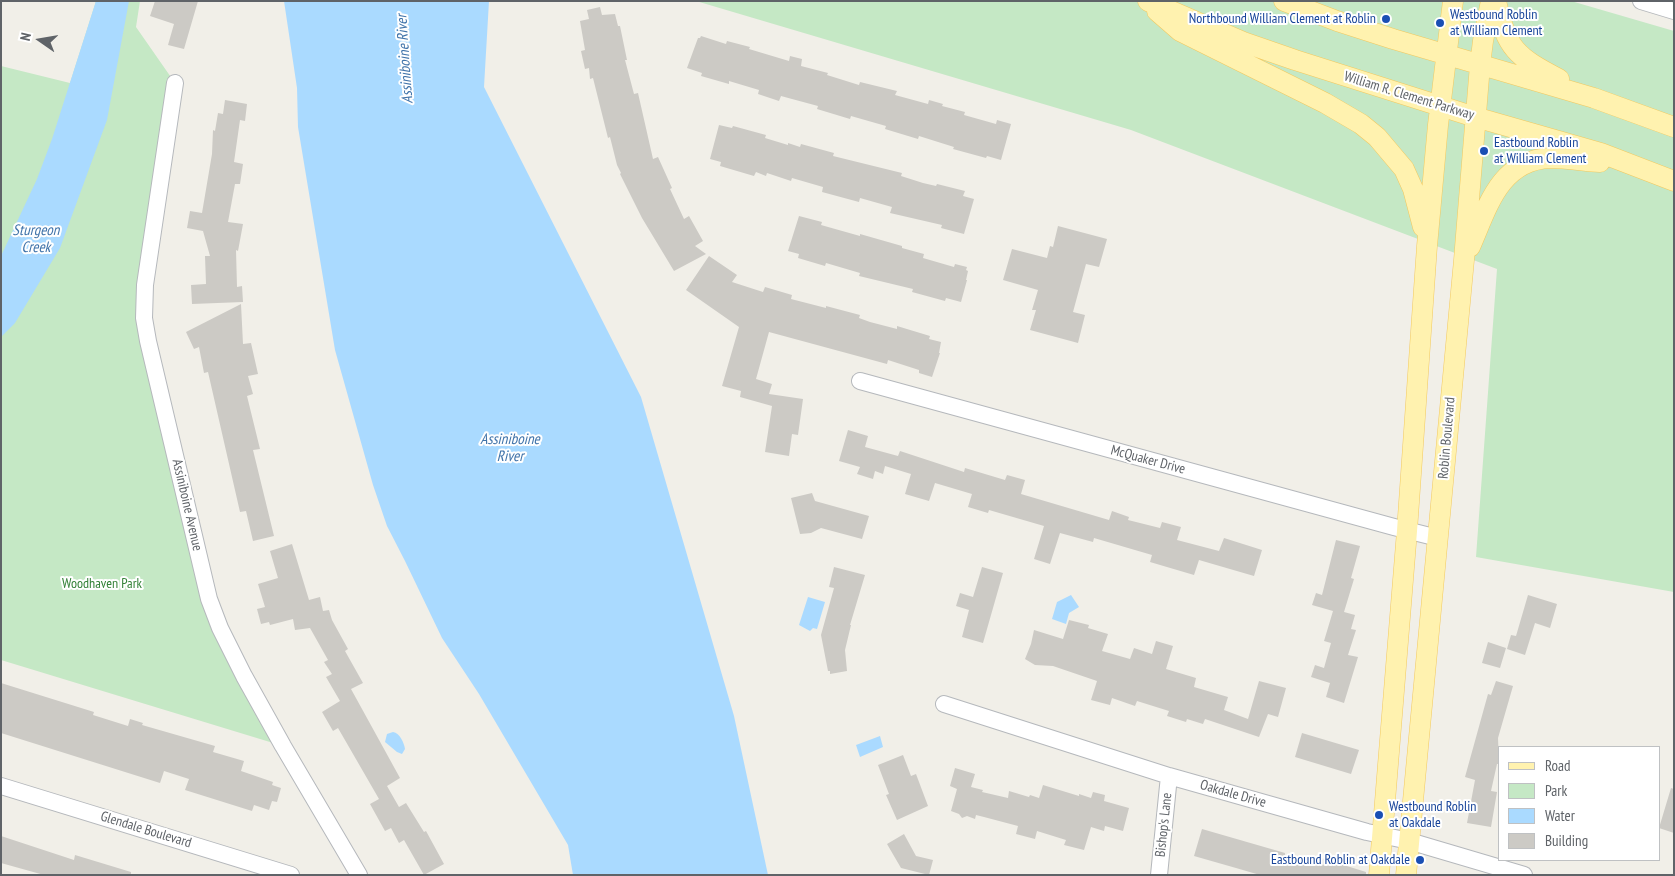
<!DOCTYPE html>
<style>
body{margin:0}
#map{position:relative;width:1675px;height:876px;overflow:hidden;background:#f1efe8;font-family:"PT Sans Narrow",sans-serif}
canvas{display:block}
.frame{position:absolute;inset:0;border:2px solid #5f6368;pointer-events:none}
.legend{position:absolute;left:1498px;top:746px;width:162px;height:115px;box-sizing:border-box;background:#fff;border:1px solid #bfc1c3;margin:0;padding:6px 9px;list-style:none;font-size:15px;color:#5f6368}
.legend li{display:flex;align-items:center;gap:10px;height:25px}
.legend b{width:25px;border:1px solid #bfc1c3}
.north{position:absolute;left:15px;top:15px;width:50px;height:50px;-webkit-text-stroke:4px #fff;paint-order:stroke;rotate:283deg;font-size:14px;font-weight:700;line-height:20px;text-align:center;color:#5f6368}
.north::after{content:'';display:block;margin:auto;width:18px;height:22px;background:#5f6368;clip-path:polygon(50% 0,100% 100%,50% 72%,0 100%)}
</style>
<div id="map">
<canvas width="1675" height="876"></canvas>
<div class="frame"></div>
<ul class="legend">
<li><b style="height:6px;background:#fff2af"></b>Road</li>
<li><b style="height:14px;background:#c5e8c5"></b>Park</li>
<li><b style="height:14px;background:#aadaff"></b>Water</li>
<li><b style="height:14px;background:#cccac5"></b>Building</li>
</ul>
<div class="north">N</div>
</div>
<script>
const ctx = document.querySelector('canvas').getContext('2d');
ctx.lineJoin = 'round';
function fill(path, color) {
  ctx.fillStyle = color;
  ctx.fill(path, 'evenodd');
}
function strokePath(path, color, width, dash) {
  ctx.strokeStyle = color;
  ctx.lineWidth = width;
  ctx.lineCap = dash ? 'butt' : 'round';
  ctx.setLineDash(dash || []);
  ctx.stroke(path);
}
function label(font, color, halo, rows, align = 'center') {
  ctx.font = font + ' "PT Sans Narrow",sans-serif';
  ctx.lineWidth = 4;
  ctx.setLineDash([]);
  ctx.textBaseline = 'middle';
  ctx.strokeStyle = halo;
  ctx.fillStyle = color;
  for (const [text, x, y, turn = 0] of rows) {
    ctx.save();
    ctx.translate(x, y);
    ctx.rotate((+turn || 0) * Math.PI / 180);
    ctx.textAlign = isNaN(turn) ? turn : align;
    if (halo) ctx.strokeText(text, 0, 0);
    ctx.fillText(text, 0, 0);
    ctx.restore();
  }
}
const green = new Path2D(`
 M 96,1 L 140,1 L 136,27 L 175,83 L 144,298 L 209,599 L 283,746 L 1,660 L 1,66 L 70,83 Z
 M 696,1 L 1571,1 L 1674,31 L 1674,592 L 1476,557 L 1497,269 L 1131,130 Z`);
const water = new Path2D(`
 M 96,1 L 129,1 L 107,120 L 60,248 L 15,323 L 1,337 L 1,256 L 37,179 L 52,139 Z
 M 284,1 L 489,1 L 484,87 L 641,397 L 734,716 L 768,875 L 573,875 L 568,845 L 479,694 L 442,638 L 405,561 L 387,526 L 373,485 L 335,350 L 298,127 L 297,88 Z
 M 1071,595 L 1079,607 L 1069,613 L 1066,624 L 1052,619 L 1057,602 Z
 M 808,597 L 825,602 L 817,629 L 813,628 L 810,631 L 799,625 Z
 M 393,732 C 400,733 404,743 405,749 L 402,754 L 397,752 L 385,742 L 387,734 Z
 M 880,736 L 883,747 L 860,757 L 856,745 Z`);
const building = new Path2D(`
 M 155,1 L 198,1 L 184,49 L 168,45 L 174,24 L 150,16 Z
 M 600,7 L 602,15 L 615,14 L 618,26 L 620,26 L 627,60 L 625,60 L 634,94 L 638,93 L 653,159 L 658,157 L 672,188 L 670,189 L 684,219 L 689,216 L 703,241 L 695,246 L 706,254 L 674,271 L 642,218 L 620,174 L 621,173 L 617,165 L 610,137 L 608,138 L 593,78 L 590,79 L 589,68 L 585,69 L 581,51 L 585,50 L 580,21 L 589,19 L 587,10 Z
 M 701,36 L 726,44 L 727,41 L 750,47 L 749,49 L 789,61 L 790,56 L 802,59 L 801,66 L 828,73 L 827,75 L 859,85 L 860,82 L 897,91 L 895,95 L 928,104 L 929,100 L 943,104 L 942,106 L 965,112 L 964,115 L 996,124 L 997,120 L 1011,124 L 1001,160 L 987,156 L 986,158 L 953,149 L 954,147 L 919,136 L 918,139 L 885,129 L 886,126 L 851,116 L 850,119 L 817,109 L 818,106 L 792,99 L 781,96 L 779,101 L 758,94 L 759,90 L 729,81 L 729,84 L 701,76 L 702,73 L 687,68 L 698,38 L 700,38 Z
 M 225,100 L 247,104 L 245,121 L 240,120 L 234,162 L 243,164 L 240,184 L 235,184 L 228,222 L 243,224 L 238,251 L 236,250 L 237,287 L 242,286 L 243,302 L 192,304 L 191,285 L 206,284 L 205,256 L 210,256 L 203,231 L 187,228 L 190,211 L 202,213 L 212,154 L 213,130 L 215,131 L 218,113 L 223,114 Z
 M 719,125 L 732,128 L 733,126 L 766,135 L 765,138 L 788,145 L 788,143 L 800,147 L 801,144 L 834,153 L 833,156 L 902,173 L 901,176 L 923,183 L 936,186 L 937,184 L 965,191 L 963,196 L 974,199 L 964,234 L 941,228 L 942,225 L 890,213 L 892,207 L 860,198 L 859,202 L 822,192 L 823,187 L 792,178 L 791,181 L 767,173 L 766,176 L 756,172 L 754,176 L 720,166 L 721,162 L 710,159 Z
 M 799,216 L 822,222 L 821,225 L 860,236 L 860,234 L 902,246 L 902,248 L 924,254 L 923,258 L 954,267 L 955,264 L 967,267 L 966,270 L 968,271 L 966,280 L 967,280 L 961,302 L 946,298 L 945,301 L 912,292 L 913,289 L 859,276 L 860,273 L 826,263 L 825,266 L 798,258 L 799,254 L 788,251 Z
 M 1058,226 L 1107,239 L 1099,267 L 1086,264 L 1073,312 L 1085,315 L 1078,343 L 1030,330 L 1036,310 L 1032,310 L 1038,290 L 1003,280 L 1012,249 L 1047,258 L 1050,246 L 1053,247 Z
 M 709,256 L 737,275 L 732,282 L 763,292 L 765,287 L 792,295 L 791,299 L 826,308 L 826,306 L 860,315 L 859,318 L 870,322 L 897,329 L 897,326 L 930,336 L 929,339 L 941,342 L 939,353 L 940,353 L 932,377 L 919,373 L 919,370 L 888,360 L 887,364 L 769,332 L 756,379 L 772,384 L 769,394 L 803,399 L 798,435 L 792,434 L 789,456 L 765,452 L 772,406 L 740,397 L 741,391 L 722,386 L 739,327 L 686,290 Z
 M 241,304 L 243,344 L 251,343 L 258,374 L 248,376 L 253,394 L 247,396 L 260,449 L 253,450 L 274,536 L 253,541 L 246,511 L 240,512 L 208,372 L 204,373 L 199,347 L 194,349 L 186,332 Z
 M 848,430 L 868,436 L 865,447 L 898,456 L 900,451 L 964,472 L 965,468 L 1005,480 L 1007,475 L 1025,480 L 1021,494 L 1109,520 L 1112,511 L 1129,517 L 1128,520 L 1160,528 L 1162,522 L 1181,527 L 1177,540 L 1219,551 L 1224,538 L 1262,550 L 1254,576 L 1199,560 L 1194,575 L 1150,562 L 1152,555 L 1094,538 L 1093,542 L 1060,533 L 1050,564 L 1034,559 L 1044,526 L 989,510 L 988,513 L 968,507 L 972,494 L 935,483 L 929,501 L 905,494 L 911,474 L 885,466 L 883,474 L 875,471 L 873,479 L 857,474 L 860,467 L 839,461 Z
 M 812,493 L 815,501 L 869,516 L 862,539 L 821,528 L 811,533 L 800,534 L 791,498 Z
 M 1336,540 L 1360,546 L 1351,578 L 1354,579 L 1344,612 L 1355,615 L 1351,629 L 1356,630 L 1348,655 L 1358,657 L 1344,703 L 1326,697 L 1330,683 L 1311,677 L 1315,665 L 1324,668 L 1331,643 L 1324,641 L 1333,611 L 1312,605 L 1316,593 L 1322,595 Z
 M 292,544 L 309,600 L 320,597 L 323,611 L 329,610 L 332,620 L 348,649 L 345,651 L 363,683 L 351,689 L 400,778 L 387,786 L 399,807 L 406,803 L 424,832 L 426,831 L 444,864 L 424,875 L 404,840 L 399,843 L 391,828 L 385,831 L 370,804 L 379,799 L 338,728 L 333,731 L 322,712 L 340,701 L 326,677 L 332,674 L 324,662 L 328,660 L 310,628 L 295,630 L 293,619 L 270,625 L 269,622 L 261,624 L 257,609 L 265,607 L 258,584 L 278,578 L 270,551 Z
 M 834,567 L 865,575 L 850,625 L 851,625 L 845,650 L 847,671 L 830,674 L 830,671 L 828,671 L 821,635 L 834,588 L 829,587 Z
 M 982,567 L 1003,573 L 983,643 L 962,637 L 969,610 L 956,606 L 960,593 L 973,597 Z
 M 1528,595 L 1557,604 L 1550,628 L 1535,623 L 1525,655 L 1507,649 L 1511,635 L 1516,636 Z
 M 1069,620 L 1089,625 L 1088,628 L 1108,634 L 1102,651 L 1130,659 L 1134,648 L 1152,654 L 1156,641 L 1173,646 L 1166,669 L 1196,678 L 1194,687 L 1228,697 L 1224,710 L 1248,719 L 1259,681 L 1286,688 L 1278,717 L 1268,714 L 1259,737 L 1205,719 L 1203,724 L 1187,719 L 1186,722 L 1167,716 L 1169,711 L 1137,701 L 1135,706 L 1112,698 L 1110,705 L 1091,700 L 1097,681 L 1053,666 L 1035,665 L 1025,659 L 1031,644 L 1034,630 L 1063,639 Z
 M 1488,642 L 1506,648 L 1500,668 L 1482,663 Z
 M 1496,681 L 1513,686 L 1498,738 L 1499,764 L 1497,764 L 1491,791 L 1497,792 L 1491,827 L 1467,823 L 1475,780 L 1465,777 L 1488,694 L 1491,695 Z
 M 1,683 L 94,712 L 93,715 L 128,726 L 130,719 L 143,723 L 142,725 L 215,746 L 213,752 L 244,761 L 241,771 L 273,782 L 272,785 L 281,788 L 277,802 L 272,801 L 269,810 L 254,805 L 252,811 L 185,790 L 189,779 L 164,771 L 160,783 L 1,733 Z
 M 1302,733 L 1359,750 L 1351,774 L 1295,757 Z
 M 903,755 L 911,776 L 916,774 L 928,806 L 897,820 L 886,795 L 889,794 L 878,765 Z
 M 955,768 L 975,774 L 971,787 L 983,790 L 982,792 L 1008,798 L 1009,791 L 1029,797 L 1030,795 L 1039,798 L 1043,785 L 1079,796 L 1079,794 L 1091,798 L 1093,792 L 1105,795 L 1104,801 L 1129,808 L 1123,831 L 1105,826 L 1104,831 L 1091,827 L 1084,850 L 1064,845 L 1066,840 L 1037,831 L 1035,839 L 1016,834 L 1018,826 L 984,817 L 976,815 L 975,819 L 967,816 L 962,818 L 959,814 L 951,811 L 957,789 L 950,786 Z
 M 1671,788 L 1674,789 L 1674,833 L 1659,828 Z
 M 1202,829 L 1285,853 L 1285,855 L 1308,862 L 1308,860 L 1319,863 L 1321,858 L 1366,872 L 1366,875 L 1260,875 L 1236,868 L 1194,856 Z
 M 904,834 L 916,856 L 933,860 L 929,875 L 901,868 L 887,844 Z
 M 1,836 L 74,860 L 75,855 L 131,872 L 131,875 L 44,875 L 1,863 Z`);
const minor = new Path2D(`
 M 1641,1 L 1674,11
 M 175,83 L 145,285 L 144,318 L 148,341 L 209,599 L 220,628 L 244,676 L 283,746 L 359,875
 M 860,381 L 1394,527 L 1438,538
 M 944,704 L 1169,776 L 1367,832 L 1409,841 L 1524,875
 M 1,786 L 291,875
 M 1159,875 L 1169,776`);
const major = new Path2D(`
 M 1148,1 L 1243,42 L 1295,60 L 1475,117 L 1601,153 L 1674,181
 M 1284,1 L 1337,21 L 1393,39 L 1594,98 L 1674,127
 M 1496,1 C 1506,49 1517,57 1559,79
 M 1157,11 L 1180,31 L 1325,103 L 1361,124 L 1377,137 L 1404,169 L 1413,189 L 1423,227
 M 1470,247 C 1487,209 1499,160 1550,158 C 1566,158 1584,161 1600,162
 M 1379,875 L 1407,531 L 1427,246 L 1438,125 L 1453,1
 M 1406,875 L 1464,260 L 1480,65 L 1483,41 L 1491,1`);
const markers = [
 [1386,19,5,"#1a4fb4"],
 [1440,23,5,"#1a4fb4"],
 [1484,151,5,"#1a4fb4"],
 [1379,815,5,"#1a4fb4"],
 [1420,860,5,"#1a4fb4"]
];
const transitNames = [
 ["Westbound Roblin",1450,15],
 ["at William Clement",1450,31],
 ["Northbound William Clement at Roblin",1376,19,"right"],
 ["Eastbound Roblin",1494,143],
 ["at William Clement",1494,159],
 ["Westbound Roblin",1389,807],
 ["at Oakdale",1389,823],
 ["Eastbound Roblin at Oakdale",1410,860,"right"]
];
const streetNames = [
 ["William R. Clement Parkway",1409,96,17],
 ["Roblin Boulevard",1447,438,-85],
 ["McQuaker Drive",1148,460,15],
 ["Assiniboine Avenue",187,505,77],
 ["Oakdale Drive",1233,794,16],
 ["Bishop's Lane",1164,825,-84],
 ["Glendale Boulevard",146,830,17]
];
const parkNames = [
 ["Woodhaven Park",102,584]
];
const waterNames = [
 ["Assiniboine River",405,59,-94],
 ["Sturgeon",36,231],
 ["Creek",36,248],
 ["Assiniboine",510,440],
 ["River",510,457]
];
fill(green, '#c5e8c5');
fill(water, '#aadaff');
fill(building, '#cccac5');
strokePath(minor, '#b5b8bc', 18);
strokePath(major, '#f2c960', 21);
strokePath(minor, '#fff', 16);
strokePath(major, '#fff2af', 20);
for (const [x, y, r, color] of markers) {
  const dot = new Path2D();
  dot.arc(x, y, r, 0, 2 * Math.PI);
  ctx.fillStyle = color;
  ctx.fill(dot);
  strokePath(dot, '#fff', 2);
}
label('14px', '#164399', '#fff', transitNames, 'left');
label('14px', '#5f6368', '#fff', streetNames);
label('14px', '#348238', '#fff', parkNames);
label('italic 15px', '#4174aa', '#fff', waterNames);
</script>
